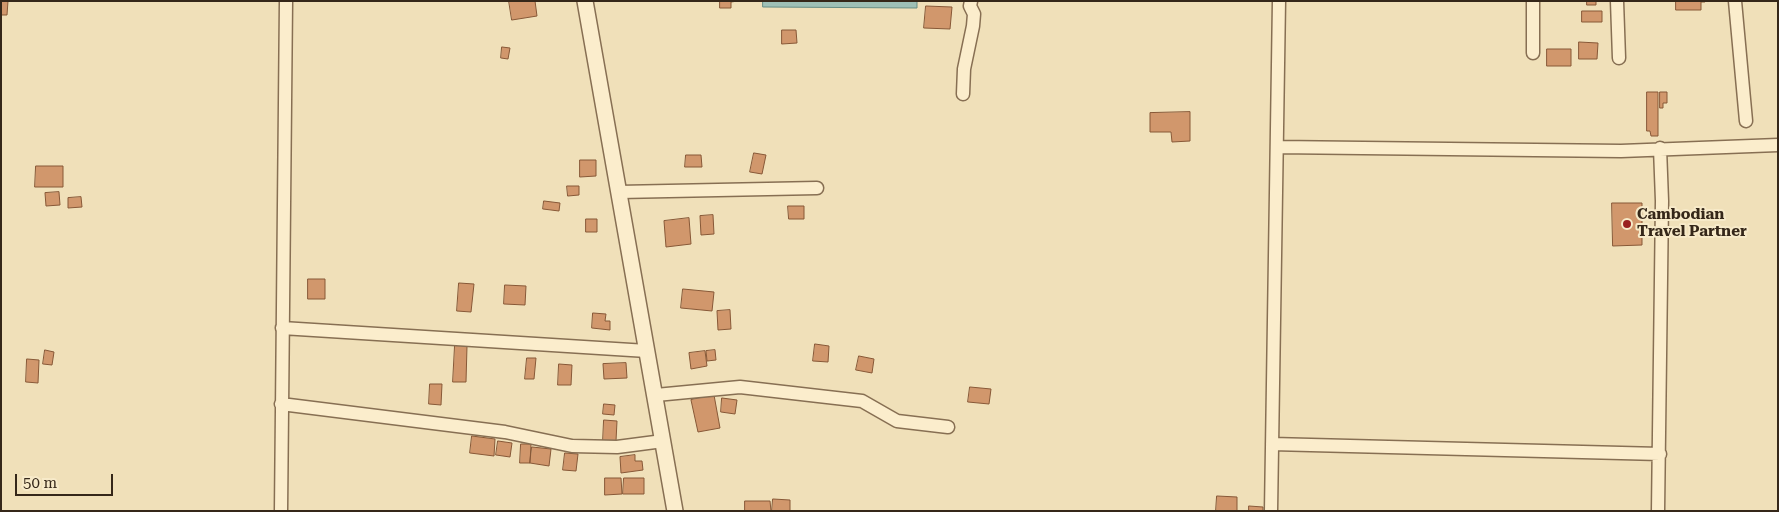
<!DOCTYPE html>
<style>
body{margin:0}
#map{position:relative;width:1779px;height:512px;overflow:hidden;background:#f0e0b9;font-family:"Roboto Serif",serif}
canvas{display:block}
.frame{position:absolute;inset:0;border:2px solid #352719;pointer-events:none}
.scale{position:absolute;left:15px;top:474px;width:98px;height:22px;box-sizing:border-box;border:2px solid #352719;border-top:0;padding-left:6px;font-size:15px;line-height:18px;white-space:nowrap;color:#352719;-webkit-text-stroke:4px #f7eac9;paint-order:stroke}
</style>
<div id="map">
<canvas width="1779" height="512"></canvas>
<div class="frame"></div>
<div class="scale">50 m</div>
</div>
<script>
const ctx = document.querySelector('canvas').getContext('2d');
ctx.lineJoin = 'round';
function fill(path, color) {
  ctx.fillStyle = color;
  ctx.fill(path, 'evenodd');
}
function strokePath(path, color, width, dash) {
  ctx.strokeStyle = color;
  ctx.lineWidth = width;
  ctx.lineCap = dash ? 'butt' : 'round';
  ctx.setLineDash(dash || []);
  ctx.stroke(path);
}
function label(font, color, halo, rows, align = 'center') {
  ctx.font = font + ' "Roboto Serif",serif';
  ctx.lineWidth = 4;
  ctx.setLineDash([]);
  ctx.textBaseline = 'middle';
  ctx.strokeStyle = halo;
  ctx.fillStyle = color;
  for (const [text, x, y, turn = 0] of rows) {
    ctx.save();
    ctx.translate(x, y);
    ctx.rotate((+turn || 0) * Math.PI / 180);
    ctx.textAlign = isNaN(turn) ? turn : align;
    if (halo) ctx.strokeText(text, 0, 0);
    ctx.fillText(text, 0, 0);
    ctx.restore();
  }
}
const water = new Path2D(`
 M 763,1 L 917,1 L 917,8 L 763,7 Z`);
const building = new Path2D(`
 M 1,1 L 8,1 L 7,15 L 1,15 Z
 M 509,1 L 535,1 L 537,16 L 512,20 Z
 M 720,1 L 738,1 L 731,2 L 731,8 L 720,8 Z
 M 1587,1 L 1596,1 L 1596,5 L 1587,5 Z
 M 1676,1 L 1705,1 L 1705,2 L 1701,2 L 1701,10 L 1676,10 Z
 M 926,6 L 952,7 L 950,29 L 924,28 Z
 M 1582,11 L 1602,11 L 1602,22 L 1582,22 Z
 M 782,30 L 796,30 L 797,43 L 782,44 Z
 M 1579,42 L 1598,43 L 1597,59 L 1579,59 Z
 M 502,47 L 510,48 L 508,59 L 501,58 Z
 M 1547,49 L 1571,49 L 1571,66 L 1547,66 Z
 M 1647,92 L 1658,92 L 1658,136 L 1651,136 L 1650,131 L 1647,131 Z
 M 1660,92 L 1667,92 L 1667,103 L 1663,103 L 1663,108 L 1660,108 Z
 M 1190,112 L 1190,141 L 1172,142 L 1171,132 L 1150,132 L 1150,113 Z
 M 754,153 L 766,155 L 762,174 L 750,172 Z
 M 686,155 L 701,155 L 702,167 L 685,167 Z
 M 580,160 L 596,160 L 596,176 L 580,177 Z
 M 36,166 L 63,166 L 63,187 L 35,187 Z
 M 567,186 L 579,186 L 579,195 L 568,196 Z
 M 59,192 L 60,205 L 46,206 L 45,193 Z
 M 81,197 L 82,207 L 68,208 L 68,198 Z
 M 544,201 L 560,203 L 559,211 L 543,209 Z
 M 1612,203 L 1642,203 L 1642,245 L 1613,246 Z
 M 788,206 L 804,206 L 804,219 L 789,219 Z
 M 713,215 L 714,234 L 701,235 L 700,216 Z
 M 689,218 L 691,244 L 666,247 L 664,221 Z
 M 586,219 L 597,219 L 597,232 L 586,232 Z
 M 308,279 L 325,279 L 325,299 L 308,299 Z
 M 459,283 L 474,284 L 471,312 L 457,311 Z
 M 505,285 L 526,286 L 525,305 L 504,304 Z
 M 683,289 L 714,292 L 712,311 L 681,308 Z
 M 730,310 L 731,329 L 718,330 L 717,311 Z
 M 593,313 L 606,314 L 605,321 L 610,321 L 610,330 L 592,328 Z
 M 815,344 L 829,346 L 828,362 L 813,361 Z
 M 455,345 L 467,346 L 466,382 L 453,382 Z
 M 45,350 L 54,352 L 52,365 L 43,364 Z
 M 715,350 L 716,360 L 707,361 L 706,351 Z
 M 705,351 L 707,366 L 691,369 L 689,353 Z
 M 859,356 L 874,359 L 872,373 L 856,370 Z
 M 527,358 L 536,358 L 534,379 L 525,379 Z
 M 27,359 L 39,360 L 38,383 L 26,382 Z
 M 626,363 L 627,378 L 604,379 L 603,364 Z
 M 559,364 L 572,365 L 571,385 L 558,385 Z
 M 430,384 L 442,384 L 441,405 L 429,404 Z
 M 970,387 L 991,389 L 989,404 L 968,402 Z
 M 714,395 L 720,428 L 698,432 L 691,400 Z
 M 722,398 L 737,400 L 735,414 L 721,412 Z
 M 604,404 L 615,405 L 614,415 L 603,414 Z
 M 604,420 L 617,421 L 616,441 L 603,441 Z
 M 472,436 L 495,439 L 494,456 L 470,453 Z
 M 498,441 L 512,443 L 510,457 L 496,455 Z
 M 521,444 L 531,444 L 530,463 L 520,463 Z
 M 532,447 L 551,449 L 549,466 L 530,463 Z
 M 565,453 L 578,454 L 576,471 L 563,470 Z
 M 635,455 L 635,461 L 642,461 L 643,470 L 621,473 L 620,457 Z
 M 605,478 L 621,478 L 622,494 L 605,495 Z
 M 624,478 L 644,478 L 644,494 L 623,494 Z
 M 1217,496 L 1237,497 L 1237,511 L 1216,511 Z
 M 773,499 L 790,500 L 790,511 L 772,511 Z
 M 745,501 L 770,501 L 771,511 L 745,511 Z
 M 1249,506 L 1263,507 L 1263,511 L 1249,511 Z`);
const minor = new Path2D(`
 M 1533,1 L 1533,53
 M 1617,1 L 1619,58
 M 1735,1 L 1746,121
 M 963,94 L 964,69 L 973,26 L 974,14 L 970,6 L 971,1
 M 1277,147 L 1621,151 L 1778,145
 M 619,192 L 817,188
 M 282,328 L 647,351
 M 656,395 L 740,387 L 862,401 L 897,421 L 948,427
 M 281,404 L 505,432 L 572,446 L 617,447 L 663,441
 M 1272,444 L 1660,454
 M 281,511 L 286,1
 M 1271,511 L 1279,1
 M 1658,511 L 1662,201 L 1660,148`);
const tertiary = new Path2D(`
 M 585,1 L 675,511`);
const markers = [
 [1627,224,5,"#99201f"]
];
const poiNames = [
 ["Cambodian",1637,215],
 ["Travel Partner",1637,232]
];
fill(water, '#9ec0b6');
strokePath(water, '#668d84', 1);
fill(building, '#d1976c');
strokePath(building, '#875837', 1);
strokePath(minor, '#876f53', 15);
strokePath(tertiary, '#876f53', 18);
strokePath(minor, '#fbedcc', 12);
strokePath(tertiary, '#fbedcc', 15);
for (const [x, y, r, color] of markers) {
  const dot = new Path2D();
  dot.arc(x, y, r, 0, 2 * Math.PI);
  ctx.fillStyle = color;
  ctx.fill(dot);
  strokePath(dot, '#f7eac9', 2);
}
label('bold 15px', '#352719', '#f7eac9', poiNames, 'left');
</script>
